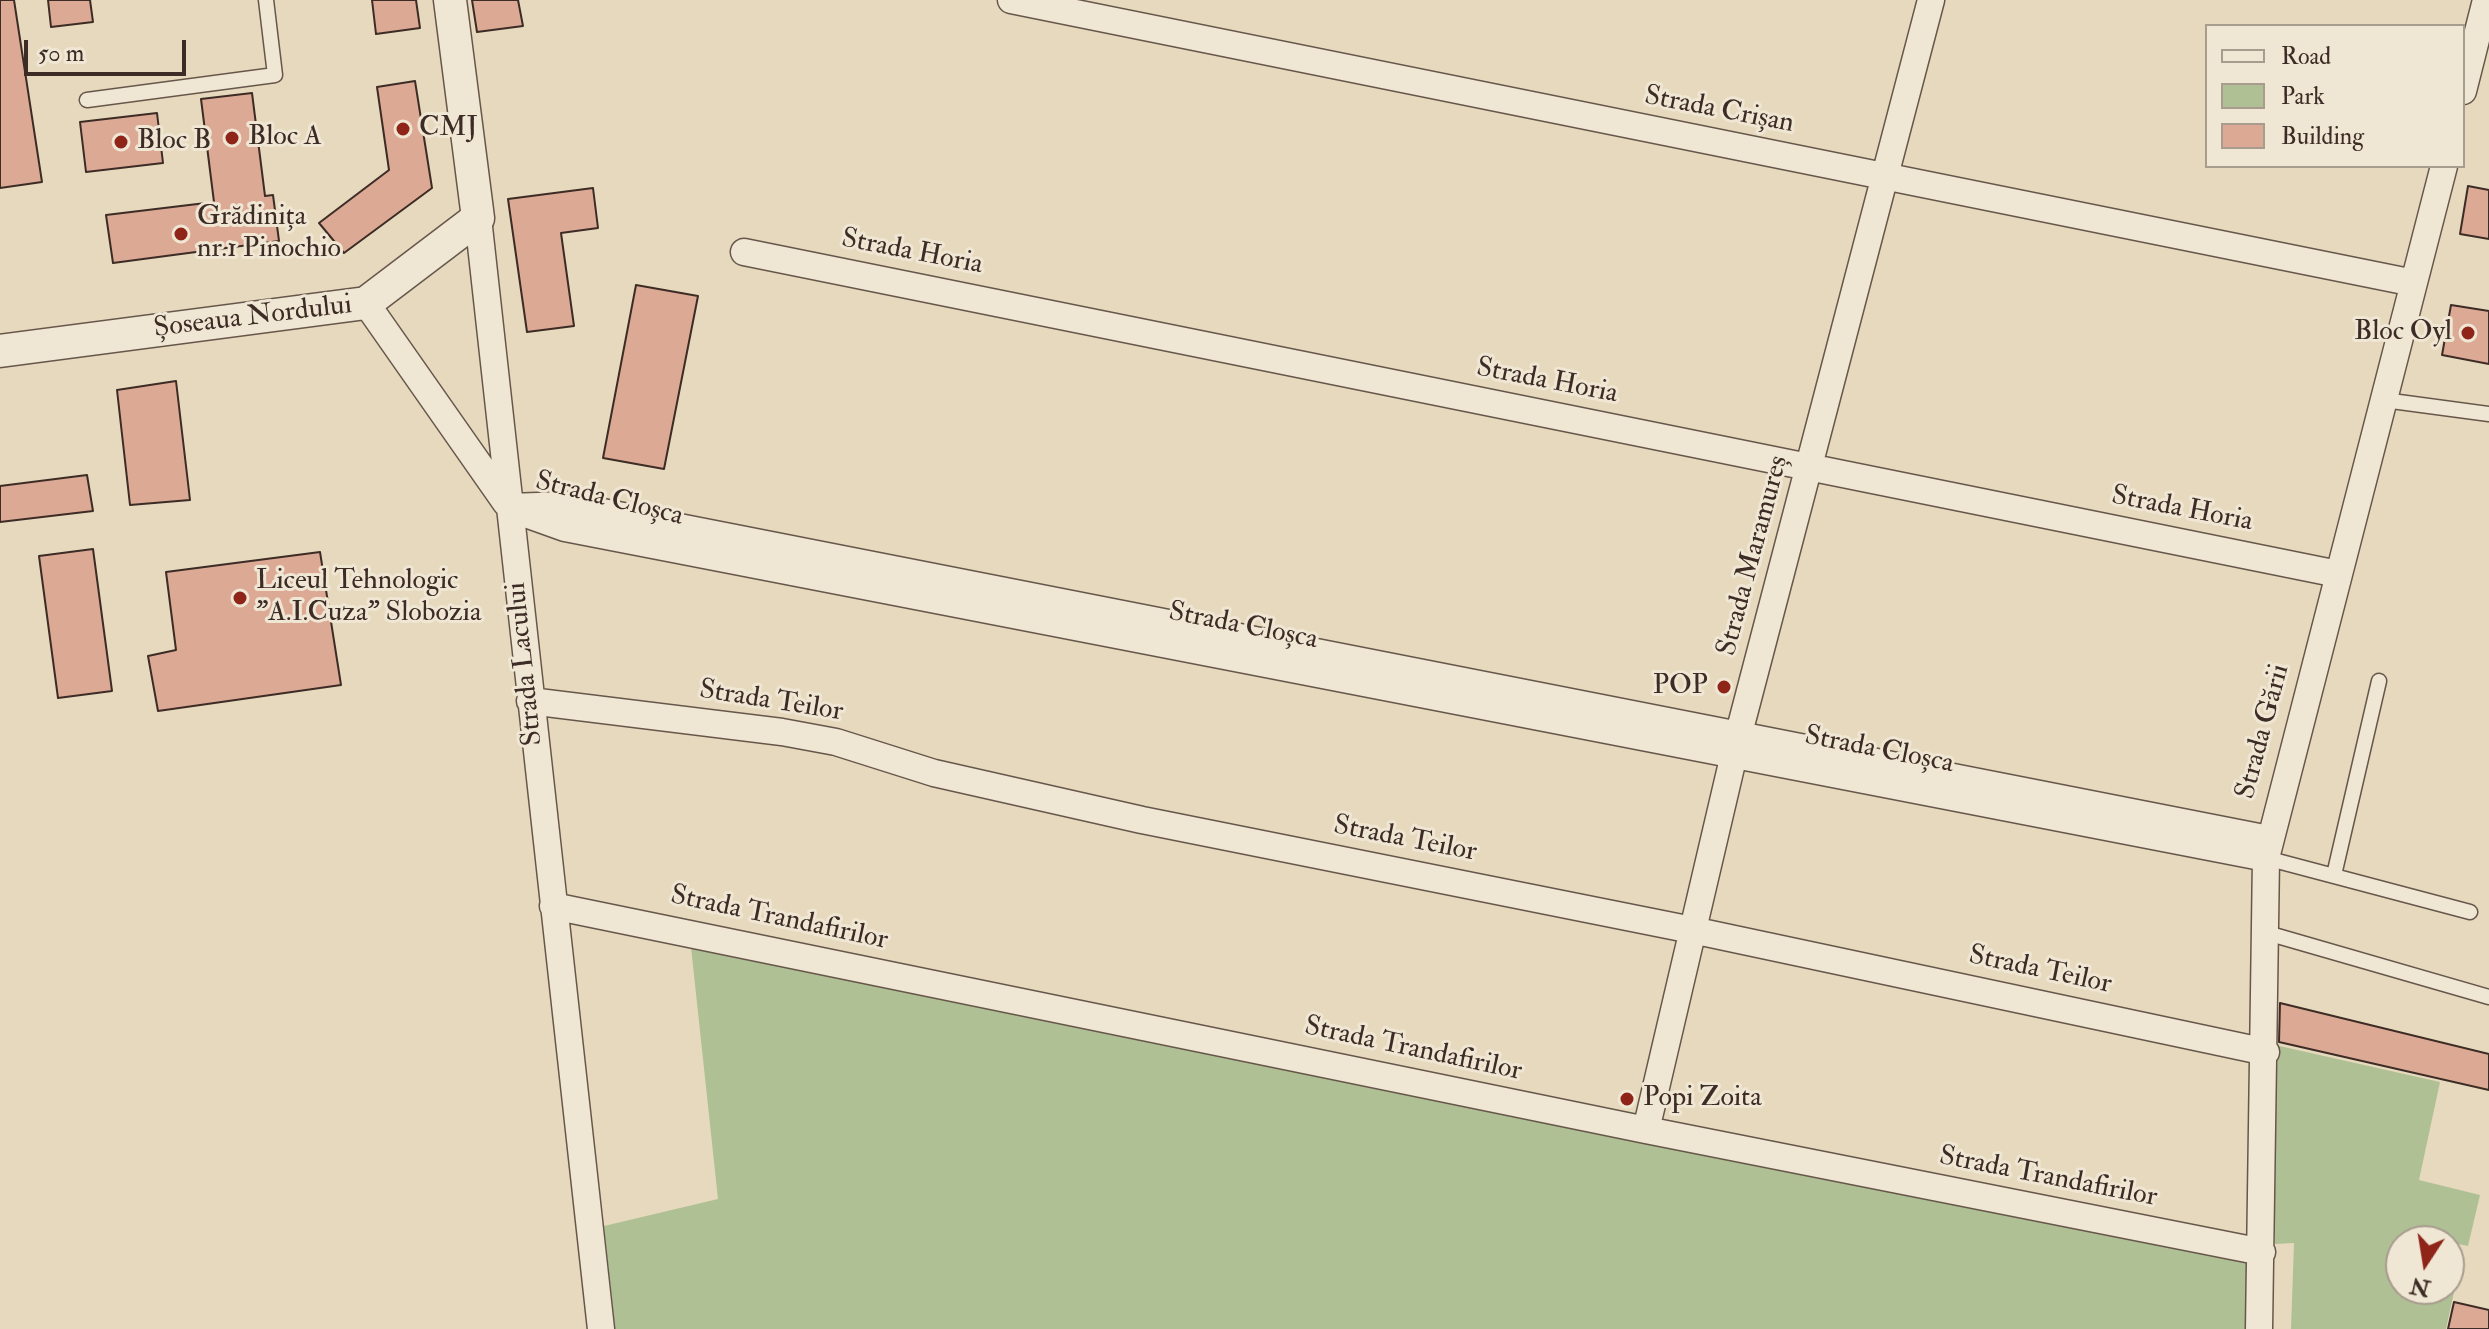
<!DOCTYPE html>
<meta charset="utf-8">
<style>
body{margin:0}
#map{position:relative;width:2489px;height:1329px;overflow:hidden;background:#e6d9bd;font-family:"IM FELL Double Pica",serif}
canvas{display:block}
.legend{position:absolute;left:2205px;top:24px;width:260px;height:144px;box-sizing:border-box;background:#efe6d4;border:2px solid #a89c8e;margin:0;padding:10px 14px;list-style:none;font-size:24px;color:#3d2c25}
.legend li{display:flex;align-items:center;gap:16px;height:40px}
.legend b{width:40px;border:2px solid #a89c8e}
.north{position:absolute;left:2385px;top:1225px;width:80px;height:80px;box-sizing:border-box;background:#efe6d4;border:2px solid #a89c8e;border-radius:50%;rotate:192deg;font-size:22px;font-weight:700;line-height:32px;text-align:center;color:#3d2c25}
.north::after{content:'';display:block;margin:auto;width:28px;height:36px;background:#8f2418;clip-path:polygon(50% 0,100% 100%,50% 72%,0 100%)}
.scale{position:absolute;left:24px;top:40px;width:162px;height:36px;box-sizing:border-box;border:4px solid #3d2c25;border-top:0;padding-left:10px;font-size:24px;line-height:28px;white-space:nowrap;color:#3d2c25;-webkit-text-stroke:6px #efe6d4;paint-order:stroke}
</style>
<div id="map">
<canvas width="2489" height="1329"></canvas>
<ul class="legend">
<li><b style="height:10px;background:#efe6d4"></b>Road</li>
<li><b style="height:22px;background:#b0c095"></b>Park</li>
<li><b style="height:22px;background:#dca995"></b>Building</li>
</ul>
<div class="north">N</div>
<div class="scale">50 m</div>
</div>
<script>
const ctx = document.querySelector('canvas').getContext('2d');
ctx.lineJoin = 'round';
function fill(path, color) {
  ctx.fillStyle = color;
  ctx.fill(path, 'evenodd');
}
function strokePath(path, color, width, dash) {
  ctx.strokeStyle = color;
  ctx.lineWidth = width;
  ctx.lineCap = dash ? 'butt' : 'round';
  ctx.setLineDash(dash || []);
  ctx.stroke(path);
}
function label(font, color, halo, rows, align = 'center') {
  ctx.font = font + ' "IM FELL Double Pica",serif';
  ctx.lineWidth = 6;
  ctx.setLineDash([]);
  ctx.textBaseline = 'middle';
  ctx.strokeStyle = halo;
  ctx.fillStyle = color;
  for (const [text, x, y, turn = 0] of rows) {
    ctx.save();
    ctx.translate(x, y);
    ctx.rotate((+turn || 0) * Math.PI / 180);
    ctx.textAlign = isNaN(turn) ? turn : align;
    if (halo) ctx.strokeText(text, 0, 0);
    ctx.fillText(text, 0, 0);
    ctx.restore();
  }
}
const green = new Path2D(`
 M 691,947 L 1628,1135 L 2253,1251 L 2251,1329 L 615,1329 L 604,1226 L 718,1199 Z
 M 2275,1045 L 2440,1082 L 2419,1180 L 2480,1195 L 2468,1246 L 2423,1237 L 2422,1241 L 2401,1241 L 2401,1289 L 2455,1287 L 2446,1329 L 2291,1329 L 2294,1243 L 2275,1244 Z`);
const building = new Path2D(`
 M 0,0 L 14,0 L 42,182 L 0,188 Z
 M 48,0 L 90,0 L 93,22 L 51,27 Z
 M 372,0 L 416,0 L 420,28 L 376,34 Z
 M 472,0 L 518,0 L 523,26 L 477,32 Z
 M 415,81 L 432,188 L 344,253 L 319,223 L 389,170 L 377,87 Z
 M 252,93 L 265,196 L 273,195 L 279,241 L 113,263 L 106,215 L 214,202 L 201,99 Z
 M 157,113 L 163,163 L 86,172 L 80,122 Z
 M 2468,186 L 2489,190 L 2489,239 L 2460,234 Z
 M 593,188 L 598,228 L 561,233 L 574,326 L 527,332 L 508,199 Z
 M 636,285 L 698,296 L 664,469 L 603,458 Z
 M 2451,305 L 2489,311 L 2489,364 L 2442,355 Z
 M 176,381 L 190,500 L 130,505 L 117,390 Z
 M 87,475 L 93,511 L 0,522 L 0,486 Z
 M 93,549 L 112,691 L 58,698 L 39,556 Z
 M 320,552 L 341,685 L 158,711 L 148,656 L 176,650 L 166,572 Z
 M 2280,1003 L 2489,1054 L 2489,1090 L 2279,1042 Z
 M 2454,1302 L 2489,1310 L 2489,1329 L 2448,1329 Z`);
const service = new Path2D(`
 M 87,100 L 275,75 L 266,0
 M 2384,400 L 2489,414
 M 2266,858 L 2470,912
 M 2334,875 L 2379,681
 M 2267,933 L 2489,997`);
const minor = new Path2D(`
 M 1011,0 L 2414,283
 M 2463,91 L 2486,0
 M 478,218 L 601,1329
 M 744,252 L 2338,574
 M 366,303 L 506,503
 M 509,507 L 567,505 L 2269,839
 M 523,513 L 565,528 L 2266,858
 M 530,701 L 782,732 L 836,742 L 934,773 L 1142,820 L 1692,930 L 2266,1052
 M 553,906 L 1646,1130 L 2262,1252
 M 1646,1130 L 1739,733 L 1931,0
 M 2259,1329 L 2266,858 L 2444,166`);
const tertiary = new Path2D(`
 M 0,351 L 366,303 L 478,218 L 450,0`);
const markers = [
 [403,129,8,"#8f2418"],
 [232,138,8,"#8f2418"],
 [121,142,8,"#8f2418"],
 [181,234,8,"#8f2418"],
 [2468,333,8,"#8f2418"],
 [240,598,8,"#8f2418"],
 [1724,687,8,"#8f2418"],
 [1627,1099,8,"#8f2418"]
];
const streetNames = [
 ["Strada Crișan",1719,111,11],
 ["Strada Horia",912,253,11],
 ["Șoseaua Nordului",253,318,-7],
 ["Strada Horia",1547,382,11],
 ["Strada Cloșca",609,500,14],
 ["Strada Horia",2182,510,11],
 ["Strada Maramureș",1754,556,-75],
 ["Strada Cloșca",1243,627,11],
 ["Strada Lacului",526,664,-96],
 ["Strada Teilor",771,702,9],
 ["Strada Gării",2264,732,-75],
 ["Strada Cloșca",1879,751,11],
 ["Strada Teilor",1405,840,11],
 ["Strada Trandafirilor",779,919,12],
 ["Strada Teilor",2040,971,12],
 ["Strada Trandafirilor",1413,1050,12],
 ["Strada Trandafirilor",2048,1178,11]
];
const poiNames = [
 ["CMJ",419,129],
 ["Bloc A",248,138],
 ["Bloc B",137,142],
 ["Grădinița",197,218],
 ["nr.1 Pinochio",197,250],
 ["Bloc Oyl",2452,333,"right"],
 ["Liceul Tehnologic",256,582],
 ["\"A.I.Cuza\" Slobozia",256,614],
 ["POP",1708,687,"right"],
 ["Popi Zoita",1643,1099]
];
fill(green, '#b0c095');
fill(building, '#dca995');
strokePath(building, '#3d2c25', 2);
strokePath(service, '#67574b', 17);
strokePath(minor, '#67574b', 29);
strokePath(tertiary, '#67574b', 35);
strokePath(service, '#efe6d4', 14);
strokePath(minor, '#efe6d4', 26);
strokePath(tertiary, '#efe6d4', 32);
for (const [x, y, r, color] of markers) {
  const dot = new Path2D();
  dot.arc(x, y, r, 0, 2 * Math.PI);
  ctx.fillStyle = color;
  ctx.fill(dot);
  strokePath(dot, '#efe6d4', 3);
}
label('28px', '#3d2c25', '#efe6d4', streetNames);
label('28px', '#3d2c25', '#efe6d4', poiNames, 'left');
</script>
